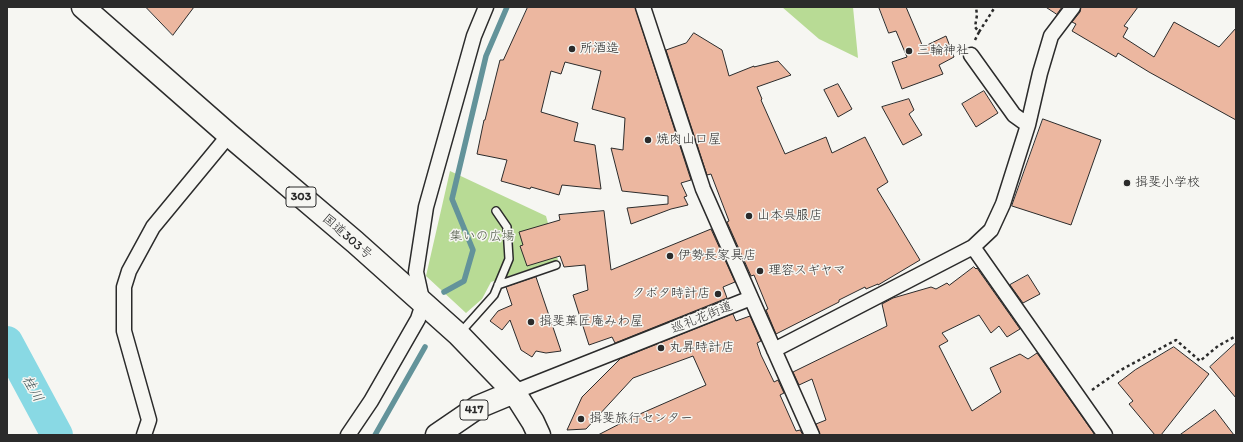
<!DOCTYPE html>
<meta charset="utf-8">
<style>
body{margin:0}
#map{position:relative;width:1243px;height:442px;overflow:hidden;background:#f6f6f2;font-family:Itim,sans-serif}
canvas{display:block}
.frame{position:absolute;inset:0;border:8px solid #2b2b2b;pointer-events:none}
</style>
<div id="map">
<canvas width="1243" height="442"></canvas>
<div class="frame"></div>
</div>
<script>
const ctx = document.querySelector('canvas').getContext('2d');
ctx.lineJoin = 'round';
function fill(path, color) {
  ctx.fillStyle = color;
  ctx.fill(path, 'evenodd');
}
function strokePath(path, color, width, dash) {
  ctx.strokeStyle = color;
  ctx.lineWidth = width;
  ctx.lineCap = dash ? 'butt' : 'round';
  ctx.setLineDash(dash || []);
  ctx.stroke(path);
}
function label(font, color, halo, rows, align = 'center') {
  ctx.font = font + ' Itim,"Klee One",sans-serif';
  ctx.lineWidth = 3;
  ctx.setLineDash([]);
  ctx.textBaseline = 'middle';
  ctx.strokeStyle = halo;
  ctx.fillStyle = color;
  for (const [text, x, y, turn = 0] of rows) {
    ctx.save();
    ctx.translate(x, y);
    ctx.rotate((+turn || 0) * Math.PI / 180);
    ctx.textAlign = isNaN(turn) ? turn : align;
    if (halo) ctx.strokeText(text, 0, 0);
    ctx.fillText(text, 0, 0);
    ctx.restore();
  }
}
const green = new Path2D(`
 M 782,7 L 853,7 L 858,58 L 819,39 Z
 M 450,171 L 546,216 L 558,260 L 491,282 L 482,299 L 466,313 L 426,276 Z`);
const stream = new Path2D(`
 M 444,292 L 464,281 L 473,250 L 452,199 L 486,56 L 507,7
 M 375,435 L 425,347`);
const river = new Path2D(`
 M 7,342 L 57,435`);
const building = new Path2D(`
 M 146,7 L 194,7 L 173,35 Z
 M 528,7 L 635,7 L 691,180 L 681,183 L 687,196 L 684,197 L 688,205 L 671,209 L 631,224 L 627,208 L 668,204 L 668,196 L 622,191 L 611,148 L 623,150 L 625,118 L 592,109 L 601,71 L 565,62 L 561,74 L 551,71 L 541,112 L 578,123 L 574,141 L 595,145 L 601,189 L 562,185 L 559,195 L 531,187 L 530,189 L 501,181 L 507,160 L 477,154 L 484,120 L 485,120 L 500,60 L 503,60 Z
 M 879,7 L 906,7 L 923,47 L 946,36 L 954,57 L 939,65 L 943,74 L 902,89 L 892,62 L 907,57 L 896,31 L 889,33 Z
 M 1046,7 L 1062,7 L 1057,14 Z
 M 1081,7 L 1138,7 L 1124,26 L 1128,28 L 1123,37 L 1154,57 L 1174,22 L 1219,47 L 1236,28 L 1236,120 L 1149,72 L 1118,53 L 1116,57 L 1072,31 L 1076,24 L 1072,22 L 1080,12 Z
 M 694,33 L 722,50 L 729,76 L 754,66 L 754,67 L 778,61 L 791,75 L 757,87 L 762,99 L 761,100 L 785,154 L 826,137 L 832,153 L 865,137 L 888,182 L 877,189 L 920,260 L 878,285 L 878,284 L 866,289 L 865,287 L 839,300 L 839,302 L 776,334 L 766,310 L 768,309 L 754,275 L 751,276 L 727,222 L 729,221 L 711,174 L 707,175 L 666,50 L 686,43 Z
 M 838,84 L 852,109 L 838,117 L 824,90 Z
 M 984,91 L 998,113 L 976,127 L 962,104 Z
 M 909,99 L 914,110 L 909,114 L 922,135 L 903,145 L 882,107 Z
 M 1043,119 L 1101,140 L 1071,225 L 1012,206 Z
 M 604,211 L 611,270 L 711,229 L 735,282 L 723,287 L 727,298 L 615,343 L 612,337 L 589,345 L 573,295 L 588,290 L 585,265 L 564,267 L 560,256 L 527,266 L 520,246 L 523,245 L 519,232 L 560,220 L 559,215 Z
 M 974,267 L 976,269 L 977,268 L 1020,329 L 1007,337 L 999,326 L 991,333 L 979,315 L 942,333 L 948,341 L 939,346 L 972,411 L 1001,392 L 990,368 L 1020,354 L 1028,359 L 1037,353 L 1095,435 L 820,435 L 816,424 L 826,420 L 812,379 L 799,385 L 793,372 L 887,326 L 882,304 L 893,298 L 931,287 L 936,289 L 947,283 L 949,285 Z
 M 1028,275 L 1040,294 L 1023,303 L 1010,285 Z
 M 536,277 L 561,351 L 546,353 L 536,351 L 532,357 L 521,350 L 510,320 L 502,330 L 490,321 L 498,311 L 512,305 L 506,287 Z
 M 733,314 L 736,321 L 750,316 L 761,341 L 757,343 L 761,355 L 774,382 L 778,380 L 784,393 L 780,395 L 796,431 L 800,430 L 803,435 L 598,435 L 633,417 L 706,385 L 693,356 L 633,378 L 586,429 L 567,430 L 582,397 L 620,359 Z
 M 1236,343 L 1236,398 L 1210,367 Z
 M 1174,347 L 1209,374 L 1161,435 L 1155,435 L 1129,404 L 1133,401 L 1118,383 L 1135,370 Z
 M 1215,410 L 1234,435 L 1180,435 Z`);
const path = new Path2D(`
 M 979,32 L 995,7
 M 975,40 L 979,32 L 975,27 L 977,15 L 976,7
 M 1092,390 L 1119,371 L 1176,340 L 1200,361 L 1218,346 L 1236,336`);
const service = new Path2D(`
 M 498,285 L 556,265
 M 460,333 L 494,295 L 509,259 L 507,227 L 496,211`);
const minor = new Path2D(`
 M 643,7 L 703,189 L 751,298
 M 971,55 L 1014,115 L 1028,125
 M 973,247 L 1105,435
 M 774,350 L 973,247 L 991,230 L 1003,204 L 1028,125 L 1040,73 L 1051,36 L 1073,7
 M 514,392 L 751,298 L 812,435
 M 144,435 L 149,420 L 124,331 L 124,287 L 129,271 L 153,227 L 229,135
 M 348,435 L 371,401 L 418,319 L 423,304 L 416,272 L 426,207 L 474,36 L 486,7`);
const trunk = new Path2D(`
 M 83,7 L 229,135 L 355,242 L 459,335 L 514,392 L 533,422 L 539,435
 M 437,435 L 478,407 L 514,392`);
const markers = [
 [572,49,4,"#2b2b2b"],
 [909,51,4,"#2b2b2b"],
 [648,140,4,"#2b2b2b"],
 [1127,183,4,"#2b2b2b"],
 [749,216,4,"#2b2b2b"],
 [670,256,4,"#2b2b2b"],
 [760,271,4,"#2b2b2b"],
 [718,294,4,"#2b2b2b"],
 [531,322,4,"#2b2b2b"],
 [661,348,4,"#2b2b2b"],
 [581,419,4,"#2b2b2b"]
];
const shields = [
 [301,197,30],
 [474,410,28]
];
const shieldNames = [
 ["303",301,197],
 ["417",474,410]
];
const poiNames = [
 ["所酒造",580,49],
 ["三輪神社",917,51],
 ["焼肉山口屋",656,140],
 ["揖斐小学校",1135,183],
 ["山本呉服店",757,216],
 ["伊勢長家具店",678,256],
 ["理容スギヤマ",768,271],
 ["クボタ時計店",710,294,"right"],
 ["揖斐菓匠庵みわ屋",539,322],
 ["丸昇時計店",669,348],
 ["揖斐旅行センター",589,419]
];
const streetNames = [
 ["国道303号",347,237,41],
 ["巡礼花街道",702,318,-22]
];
const parkNames = [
 ["集いの広場",482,237]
];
const waterNames = [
 ["桂川",32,389,61]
];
fill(green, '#b8db95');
strokePath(stream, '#63939a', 5.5);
strokePath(river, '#89d9e4', 32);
fill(building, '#ecb7a0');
strokePath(building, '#2b2b2b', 1);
strokePath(service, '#2b2b2b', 10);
strokePath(minor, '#2b2b2b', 17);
strokePath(trunk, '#2b2b2b', 25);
strokePath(path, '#2b2b2b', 2.5, [3, 3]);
strokePath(service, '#f6f6f2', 7);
strokePath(minor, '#f6f6f2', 14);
strokePath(trunk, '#f6f6f2', 22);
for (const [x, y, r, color] of markers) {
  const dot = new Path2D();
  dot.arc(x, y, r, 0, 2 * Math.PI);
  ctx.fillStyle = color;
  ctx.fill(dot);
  strokePath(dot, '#f6f6f2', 1.5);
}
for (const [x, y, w] of shields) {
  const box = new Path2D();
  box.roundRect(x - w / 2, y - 10, w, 20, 3);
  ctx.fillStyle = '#f6f6f2';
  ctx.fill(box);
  strokePath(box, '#2b2b2b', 1);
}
label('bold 12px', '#2b2b2b', null, shieldNames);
label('13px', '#2b2b2b', '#f6f6f2', poiNames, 'left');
label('13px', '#2b2b2b', '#f6f6f2', streetNames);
label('13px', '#4e5746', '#f6f6f2', parkNames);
label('italic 14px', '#425659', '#f6f6f2', waterNames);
</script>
